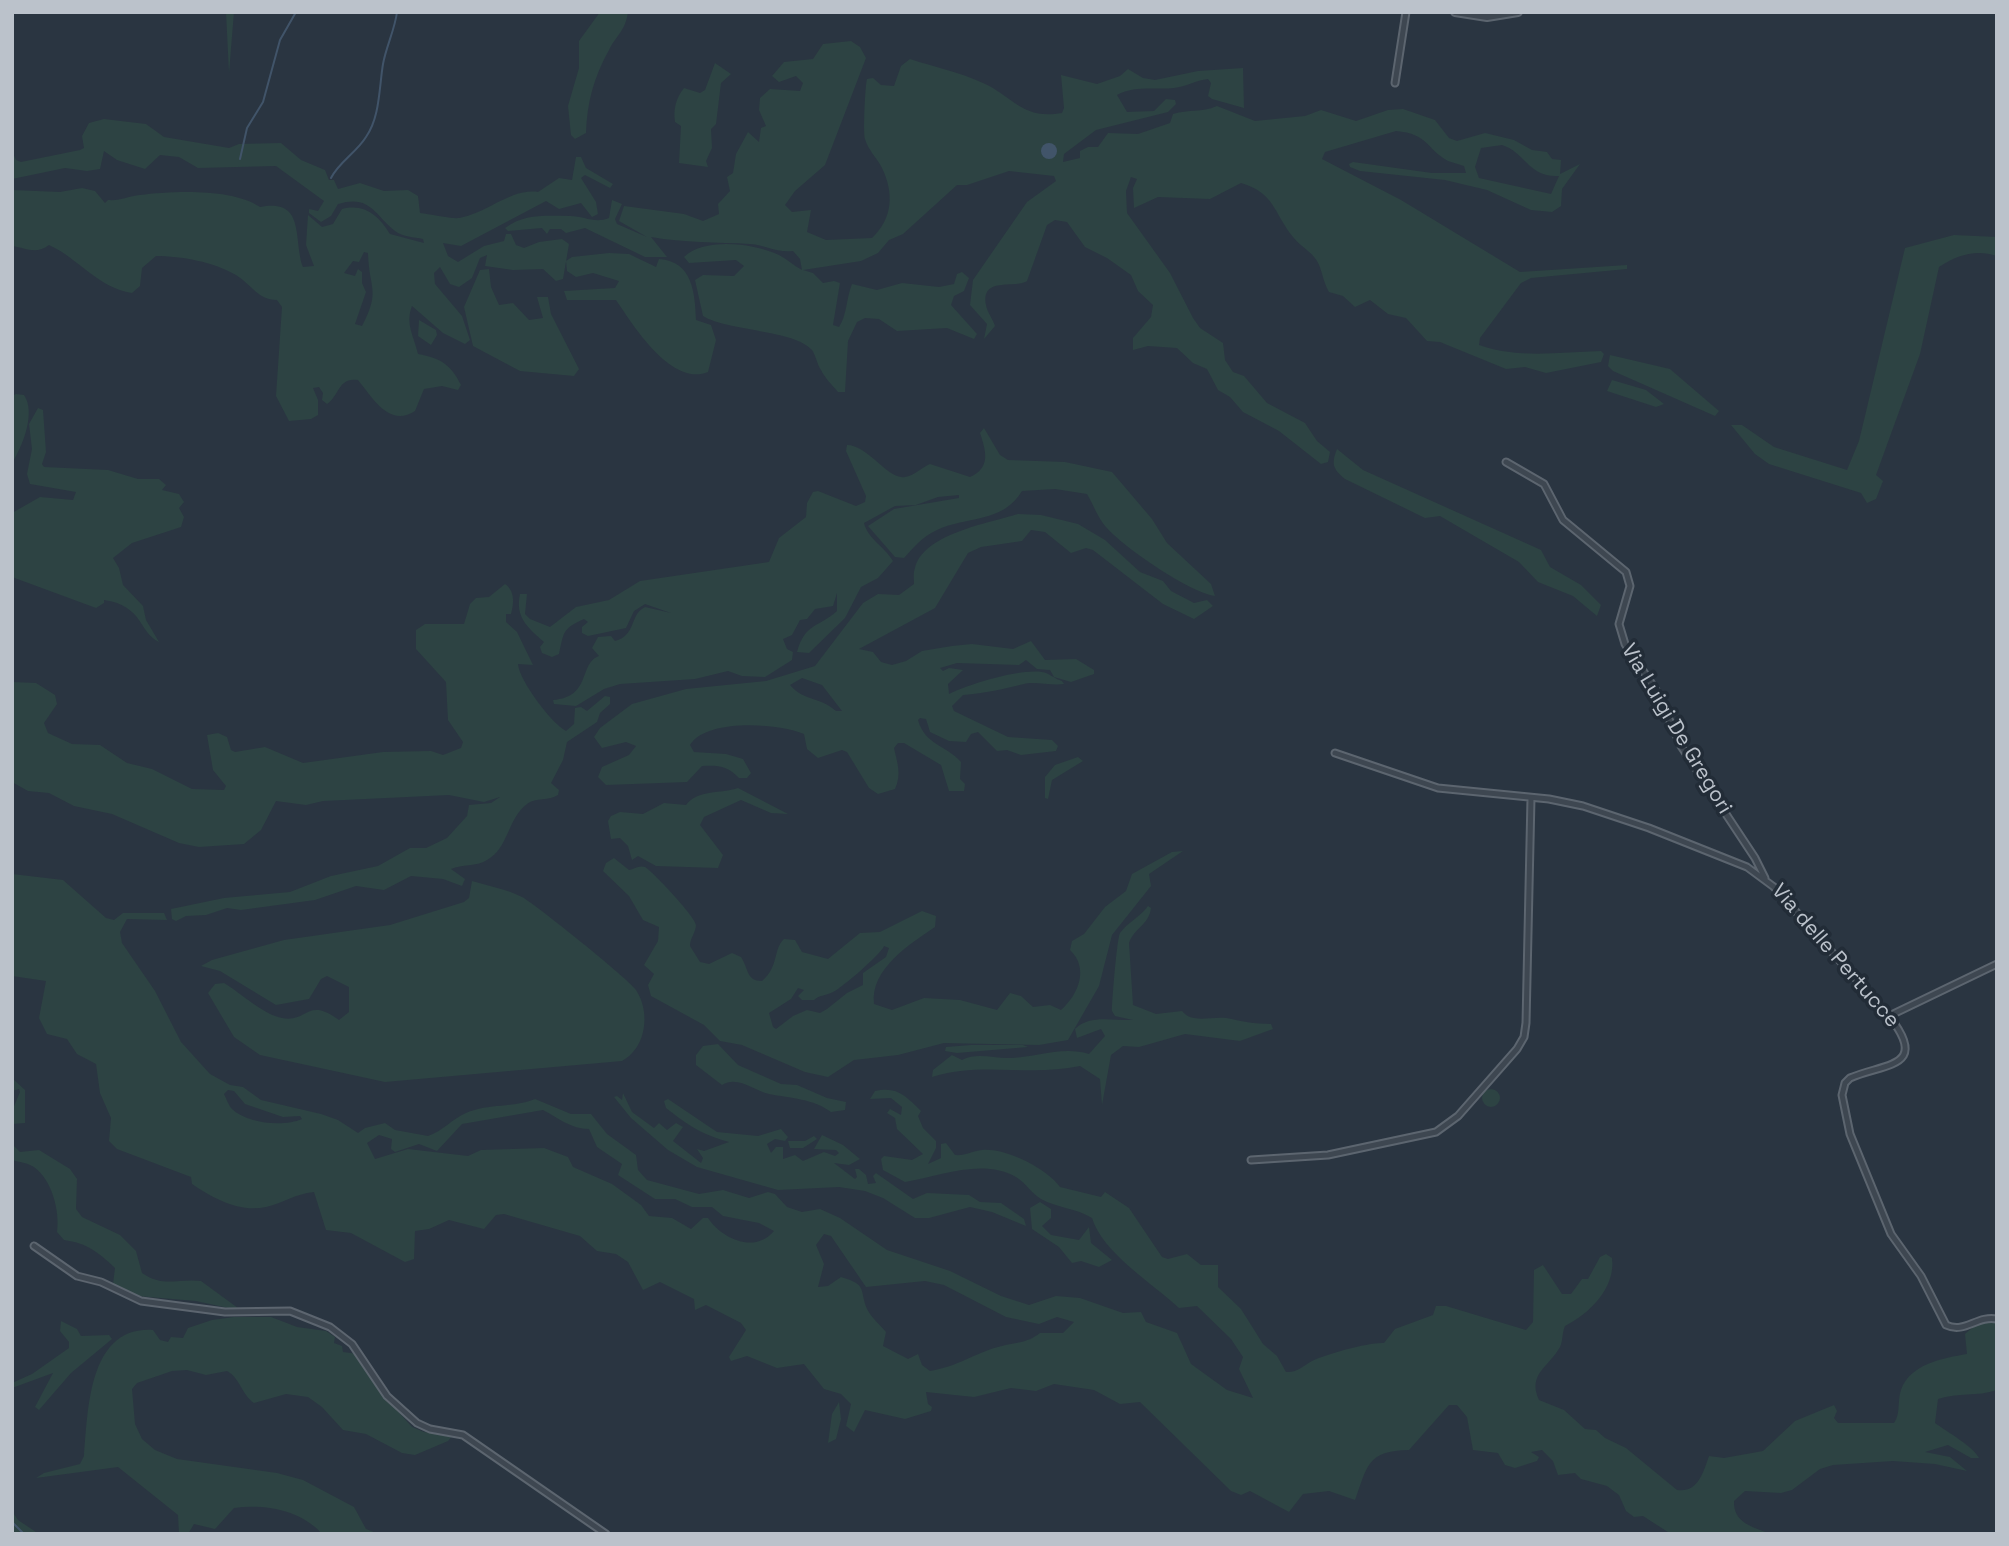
<!DOCTYPE html>
<style>
body{margin:0}
#map{position:relative;width:2009px;height:1546px;overflow:hidden;background:#2a3541;font-family:"Space Grotesk",sans-serif}
canvas{display:block}
.frame{position:absolute;inset:0;border:14px solid #bbc2cb;pointer-events:none}
</style>
<div id="map">
<canvas width="2009" height="1546"></canvas>
<div class="frame"></div>
</div>
<script>
const ctx = document.querySelector('canvas').getContext('2d');
ctx.lineJoin = 'round';
function fill(path, color) {
  ctx.fillStyle = color;
  ctx.fill(path, 'evenodd');
}
function strokePath(path, color, width, dash) {
  ctx.strokeStyle = color;
  ctx.lineWidth = width;
  ctx.lineCap = dash ? 'butt' : 'round';
  ctx.setLineDash(dash || []);
  ctx.stroke(path);
}
function label(font, color, halo, rows, align = 'center') {
  ctx.font = font + ' "Space Grotesk",sans-serif';
  ctx.lineWidth = 7;
  ctx.setLineDash([]);
  ctx.textBaseline = 'middle';
  ctx.strokeStyle = halo;
  ctx.fillStyle = color;
  for (const [text, x, y, turn = 0] of rows) {
    ctx.save();
    ctx.translate(x, y);
    ctx.rotate((+turn || 0) * Math.PI / 180);
    ctx.textAlign = isNaN(turn) ? turn : align;
    if (halo) ctx.strokeText(text, 0, 0);
    ctx.fillText(text, 0, 0);
    ctx.restore();
  }
}
const green = new Path2D(`
 M 226,12 L 234,12 L 229,73 Z
 M 600,12 L 628,12 C 625,32 617,34 609,50 C 594,77 587,102 586,133 L 575,139 L 571,135 L 568,106 L 579,68 L 579,41 Z
 M 851,41 L 860,47 L 866,58 L 825,165 L 795,191 L 785,205 L 792,212 L 811,210 L 807,232 L 826,240 L 872,238 C 893,218 894,193 882,168 C 877,158 868,150 865,139 C 863,133 865,86 867,79 L 873,78 L 881,85 L 894,86 L 901,66 L 910,59 C 934,67 960,72 983,83 C 1014,97 1022,120 1062,113 L 1064,108 L 1061,75 L 1097,84 L 1120,76 L 1128,69 L 1143,78 L 1155,80 L 1198,71 L 1243,68 L 1244,108 L 1212,99 L 1208,96 L 1211,83 L 1208,79 C 1196,80 1186,87 1174,88 C 1155,90 1135,85 1117,95 L 1127,112 L 1154,111 L 1166,99 L 1175,100 L 1176,104 L 1168,112 L 1096,130 L 1064,154 L 1063,162 L 1080,158 L 1080,151 L 1088,147 L 1098,147 L 1108,133 L 1138,134 L 1170,123 L 1173,114 C 1189,109 1201,113 1217,106 L 1255,121 L 1305,116 L 1321,110 L 1356,121 L 1388,110 L 1403,109 L 1435,120 L 1449,138 L 1457,141 L 1485,133 L 1514,140 L 1532,150 L 1547,152 L 1552,159 L 1561,160 L 1560,174 L 1580,164 L 1562,189 L 1561,206 L 1552,212 L 1531,210 L 1487,190 L 1445,180 L 1360,171 L 1350,167 L 1349,164 L 1353,162 L 1432,173 L 1466,173 L 1464,166 C 1459,164 1453,163 1448,161 C 1425,148 1429,134 1396,131 L 1325,152 L 1322,159 L 1401,200 L 1520,272 L 1627,265 L 1627,269 L 1531,278 L 1521,283 L 1480,338 L 1479,345 C 1518,359 1560,352 1601,351 L 1604,354 L 1601,362 L 1546,373 L 1525,367 L 1506,369 L 1440,342 L 1427,341 L 1406,318 L 1388,314 L 1370,300 L 1355,307 L 1343,296 L 1329,292 C 1323,282 1322,269 1317,261 C 1311,251 1300,246 1293,237 C 1273,212 1275,193 1241,183 L 1210,199 L 1158,197 L 1134,208 L 1133,188 L 1137,179 L 1131,177 L 1126,191 L 1127,213 L 1170,273 L 1193,318 L 1200,328 L 1223,343 L 1225,360 L 1233,372 L 1244,376 L 1267,403 L 1305,423 L 1317,441 L 1330,452 L 1328,462 L 1321,464 L 1279,431 L 1243,412 L 1230,397 L 1218,390 L 1207,369 L 1193,363 L 1177,348 L 1148,346 L 1133,350 L 1133,338 L 1151,317 L 1153,305 L 1138,291 L 1131,275 L 1107,258 L 1085,247 L 1067,222 L 1055,220 L 1047,225 L 1027,281 C 1014,289 981,276 986,305 C 987,312 993,319 995,326 L 984,339 L 987,324 L 970,305 L 973,280 L 1027,202 L 1056,181 L 1054,176 L 1009,171 L 967,185 L 957,185 L 903,234 L 889,240 L 878,253 L 861,261 L 803,270 L 813,273 L 823,283 L 834,281 L 840,283 L 833,325 L 839,327 C 847,315 846,299 852,284 L 877,290 L 902,283 L 939,287 L 954,284 L 957,274 L 962,272 L 969,278 L 964,291 L 954,296 L 951,305 L 977,334 L 974,339 L 947,328 L 897,331 L 879,319 L 865,318 L 857,322 L 848,341 L 845,392 L 838,392 C 832,385 825,378 821,370 C 817,364 816,356 812,350 C 795,330 727,331 703,316 L 695,280 L 703,275 L 734,276 L 744,266 L 736,260 L 689,263 L 684,257 C 704,237 754,243 779,255 C 787,259 794,266 802,270 L 800,259 L 793,251 C 776,253 766,245 750,244 C 717,242 684,243 651,237 L 667,257 L 645,257 L 585,228 L 566,233 L 561,229 L 550,229 L 547,234 L 542,228 L 508,231 L 505,228 C 525,213 547,216 570,216 C 584,216 595,224 609,218 L 612,200 L 622,204 L 615,219 L 617,224 L 647,237 L 619,221 L 624,206 L 684,214 L 703,221 L 719,214 L 718,204 L 730,191 L 727,177 L 733,173 L 736,154 L 748,132 L 759,142 L 761,128 L 766,126 L 759,110 L 760,98 L 770,89 L 800,91 L 803,83 L 796,76 L 779,82 L 772,76 L 784,62 L 813,59 L 823,44 ZM 1502,145 C 1525,152 1529,178 1559,176 L 1551,194 L 1479,178 L 1475,167 L 1481,148 Z
 M 715,63 L 731,74 L 721,83 L 716,124 L 711,129 L 712,148 L 706,161 L 708,167 L 679,163 L 681,126 L 675,122 C 673,109 676,98 684,88 L 700,93 L 705,90 Z
 M 104,119 L 146,124 L 164,137 L 229,148 L 239,144 L 281,143 L 301,160 L 325,170 L 329,180 L 334,180 L 338,189 L 360,183 L 384,191 L 408,190 L 418,196 L 420,213 C 430,214 452,219 459,218 C 486,214 511,188 538,192 L 559,178 L 572,180 L 576,157 L 581,157 L 586,168 L 613,184 L 610,188 L 585,175 L 581,178 L 596,202 L 598,214 L 592,217 L 581,203 L 559,209 L 546,201 L 461,246 L 443,243 L 448,256 L 458,262 L 484,246 L 504,241 L 506,234 L 511,234 L 516,245 L 524,248 L 539,242 L 562,239 L 569,244 L 563,279 L 556,281 L 543,269 L 513,270 L 485,266 L 487,255 L 480,258 L 472,278 L 459,287 L 450,284 L 440,267 L 434,273 L 435,284 L 462,316 L 470,340 L 465,344 L 443,333 L 412,306 C 405,324 414,336 418,354 C 441,358 451,365 461,385 L 458,390 L 442,386 L 424,389 L 415,411 C 389,428 372,397 358,380 C 338,377 340,395 327,404 L 322,400 L 323,393 L 319,387 L 313,388 L 318,400 L 318,415 L 311,419 L 289,421 L 276,396 L 282,307 L 277,300 C 258,300 252,285 236,275 C 214,262 181,256 156,256 L 142,268 L 140,286 L 132,293 C 98,288 78,258 49,245 C 36,255 26,248 12,246 L 12,190 L 60,192 L 82,188 L 95,191 L 105,203 L 108,200 C 121,201 128,196 140,195 C 173,191 232,188 260,207 C 306,198 293,239 303,267 L 314,266 L 306,245 L 308,215 L 322,227 L 333,224 L 342,209 C 365,203 379,216 390,234 L 424,243 L 423,239 C 414,237 403,237 395,231 C 375,215 370,194 338,204 L 331,216 L 321,222 L 309,213 L 309,209 L 318,211 L 324,201 L 276,166 L 198,168 L 179,157 L 160,155 L 145,169 L 117,160 L 104,151 L 100,169 L 87,171 L 65,168 L 12,179 L 12,151 L 16,160 L 21,162 L 80,150 L 84,148 L 82,136 L 89,123 ZM 364,252 L 368,253 C 369,290 381,290 362,326 L 355,324 L 366,292 L 362,283 L 362,272 L 358,269 L 355,276 L 344,273 L 353,261 L 359,262 Z
 M 1954,235 L 1997,237 L 1997,256 C 1976,249 1957,255 1939,267 L 1920,354 L 1876,475 L 1883,481 L 1876,499 L 1867,503 L 1861,493 L 1769,464 L 1755,454 L 1731,425 L 1742,425 L 1774,447 L 1847,470 L 1859,441 L 1905,248 Z
 M 609,253 L 629,254 L 656,267 L 659,259 C 693,261 695,294 696,320 L 711,325 L 716,340 L 708,372 C 671,387 633,325 616,300 L 567,300 L 564,291 L 615,288 L 619,281 L 593,273 L 576,277 L 567,271 L 566,261 L 572,257 Z
 M 489,269 L 491,287 L 499,305 L 513,303 L 529,320 L 543,318 L 537,297 L 548,297 L 551,314 L 579,369 L 574,376 L 520,371 L 473,346 L 464,307 L 480,270 Z
 M 419,320 L 436,330 L 437,335 L 431,345 L 418,336 Z
 M 1610,355 L 1670,369 L 1719,411 L 1715,416 L 1613,371 L 1608,366 Z
 M 1612,380 L 1646,390 L 1664,404 L 1656,407 L 1607,391 Z
 M 16,394 L 24,395 C 36,412 23,446 12,463 L 12,396 Z
 M 38,408 L 43,410 L 46,452 L 42,464 L 44,467 L 108,470 L 138,479 L 159,479 L 166,485 L 162,490 L 179,494 L 184,502 L 179,508 L 184,517 L 181,527 L 132,543 L 113,558 L 119,568 L 123,585 L 143,606 L 146,620 L 159,642 C 138,632 144,606 104,600 L 104,603 L 96,608 L 12,577 L 12,513 L 40,497 L 73,500 L 76,492 L 30,484 L 27,474 L 32,449 L 29,424 Z
 M 984,428 L 1000,455 L 1008,460 L 1065,462 L 1112,472 L 1152,519 L 1167,543 L 1211,584 L 1215,596 C 1191,593 1124,548 1106,527 C 1098,518 1093,504 1087,494 L 1055,489 L 1022,491 C 1003,523 967,516 937,530 C 922,537 914,547 904,558 L 895,557 L 868,526 L 894,509 L 959,498 L 959,495 L 938,497 L 916,505 L 895,506 L 864,523 C 868,539 884,546 893,561 L 878,578 L 861,587 L 845,618 L 809,653 L 797,652 C 805,623 818,628 837,611 L 837,593 L 833,606 L 815,609 L 807,619 L 800,620 L 792,635 L 783,639 L 787,649 L 793,652 L 792,660 L 765,677 L 742,676 L 728,671 L 695,679 L 620,684 L 604,689 L 576,706 L 554,704 L 553,700 C 592,697 578,664 599,656 L 592,648 L 598,637 L 611,636 L 615,641 C 637,635 629,615 645,607 L 671,613 L 645,604 L 634,611 L 626,628 L 588,636 L 582,633 L 582,627 L 588,622 L 584,619 C 562,629 564,632 559,654 L 552,657 L 542,653 L 540,647 L 544,642 C 527,627 515,617 520,594 L 527,594 L 525,614 L 530,619 L 550,627 L 576,607 L 609,600 L 640,581 L 769,562 L 779,538 L 806,517 L 807,503 L 813,492 L 818,491 L 856,506 L 865,502 L 866,496 L 846,451 L 847,445 C 868,445 888,480 905,477 C 914,476 922,467 930,464 L 970,477 C 991,468 986,451 980,433 Z
 M 1337,449 L 1363,470 L 1541,550 L 1550,567 L 1581,585 L 1601,605 L 1597,616 L 1573,596 L 1538,582 L 1519,562 L 1440,516 L 1425,518 L 1345,479 C 1333,469 1331,464 1337,449 Z
 M 1018,514 L 1041,515 L 1078,524 L 1105,540 L 1140,572 L 1163,581 L 1171,591 L 1194,603 L 1207,600 L 1213,606 L 1194,619 L 1163,604 L 1093,550 L 1086,548 L 1071,553 L 1045,532 L 1031,530 L 1022,541 L 981,547 L 968,553 L 935,608 L 859,649 L 873,652 L 881,662 L 892,665 L 906,661 L 922,651 L 952,646 L 972,644 L 1013,649 L 1031,641 L 1045,660 L 1076,659 L 1094,670 L 1094,674 L 1071,682 L 1054,677 L 1050,670 L 1037,669 L 1026,660 L 1019,665 L 957,663 L 940,668 L 943,671 L 949,668 L 963,670 L 948,684 L 949,694 C 970,684 1018,669 1042,672 C 1049,673 1055,679 1062,681 L 1064,684 C 1052,686 1034,681 1024,684 C 1004,689 985,693 963,695 L 952,706 L 954,711 L 1008,737 L 1052,740 L 1058,746 L 1056,751 L 1021,755 L 1007,750 L 997,751 L 978,732 L 971,734 L 966,742 L 949,741 L 930,732 L 926,719 L 920,718 L 918,720 C 925,745 946,745 961,762 L 960,779 L 965,784 L 964,791 L 949,791 L 941,765 L 904,743 L 898,743 L 894,748 C 897,762 902,774 895,789 L 878,794 L 869,788 L 847,752 L 842,750 L 818,758 L 807,749 L 804,734 C 779,723 706,718 690,745 L 694,752 L 726,754 L 743,759 L 751,773 L 747,778 L 739,778 C 728,766 718,765 702,766 L 687,782 L 606,785 L 598,777 L 602,767 L 629,755 L 636,746 L 626,742 L 602,748 L 594,737 L 600,728 L 632,704 L 686,689 L 766,681 L 815,666 L 863,603 L 878,594 L 899,595 L 914,584 C 914,579 913,573 915,568 C 923,534 989,523 1018,514 ZM 802,678 L 822,685 L 842,711 L 836,711 C 819,696 805,702 790,685 Z
 M 505,584 C 515,591 514,603 511,614 L 506,614 L 506,622 L 517,632 L 533,665 L 518,664 C 519,680 551,723 566,731 L 574,724 L 575,708 L 581,707 L 587,711 L 605,696 L 610,697 L 610,704 L 600,713 L 597,722 L 567,742 L 563,760 L 551,783 L 559,790 L 558,795 C 549,801 536,797 527,804 C 507,819 509,848 487,860 C 476,867 462,864 451,869 L 465,879 L 462,886 L 443,879 L 411,876 L 384,890 L 356,886 L 315,900 L 241,910 L 227,908 L 206,915 L 186,916 L 176,921 L 172,919 L 171,909 L 224,898 L 290,892 L 331,876 L 378,866 L 410,848 L 426,848 L 447,838 L 467,816 L 469,805 L 491,803 L 500,797 L 484,802 L 449,795 L 323,801 L 306,805 L 276,801 L 261,830 L 244,844 L 199,847 L 179,843 L 112,814 L 74,806 L 49,793 L 28,791 L 12,782 L 12,682 L 36,683 L 55,695 L 57,704 L 44,723 L 48,733 L 72,744 L 100,745 L 127,763 L 152,769 L 192,789 L 224,790 L 226,786 L 213,770 L 207,735 L 218,733 L 227,737 L 231,750 L 235,752 L 265,747 L 303,763 L 383,752 L 431,751 L 443,755 L 461,748 L 463,742 L 448,720 L 446,682 L 416,649 L 416,630 L 425,624 L 464,624 L 470,604 L 476,598 L 489,597 Z
 M 1078,757 L 1083,761 L 1052,780 L 1048,799 L 1045,798 L 1045,777 L 1055,765 Z
 M 738,788 L 788,814 L 771,813 L 741,800 L 704,817 L 700,825 L 723,855 L 718,868 L 656,866 L 638,856 L 632,860 L 628,846 L 620,838 L 611,839 L 608,821 L 611,816 L 620,812 L 643,814 L 664,803 L 686,805 C 698,789 721,794 738,788 Z
 M 1183,851 L 1149,874 L 1151,886 L 1112,935 L 1099,986 L 1068,1040 L 1039,1045 L 944,1043 L 898,1055 L 854,1060 L 828,1077 L 805,1072 L 742,1045 L 720,1041 L 704,1025 L 651,996 L 648,985 L 654,974 L 644,965 L 658,941 L 659,927 L 643,920 L 629,896 L 603,871 L 606,863 L 614,858 L 629,870 C 634,869 639,865 645,867 C 650,869 696,917 696,925 C 696,932 690,938 690,946 L 700,962 L 709,964 L 732,953 L 741,957 C 749,969 746,981 762,981 C 779,967 773,949 784,939 L 795,940 L 802,952 L 828,959 L 860,933 L 880,932 L 922,911 L 936,916 L 935,927 C 910,944 870,969 874,1004 L 892,1010 L 924,998 L 960,1000 L 997,1010 L 1010,993 L 1021,996 L 1033,1007 L 1050,1005 L 1061,1010 C 1079,994 1089,968 1070,950 L 1072,941 L 1084,934 L 1105,907 L 1126,891 L 1132,874 L 1172,852 ZM 884,946 L 889,948 L 886,957 L 863,973 L 863,985 L 847,993 L 827,1009 L 820,1013 L 807,1010 L 793,1016 L 776,1029 L 773,1027 L 769,1013 L 791,999 L 798,988 L 804,990 L 798,996 L 802,1000 L 814,1000 C 819,995 825,996 833,992 C 842,988 882,953 884,946 Z
 M 12,874 L 63,880 L 106,918 L 114,920 L 123,913 L 164,913 L 167,920 L 127,919 L 120,932 L 122,943 L 155,991 L 181,1042 L 210,1074 L 230,1085 L 243,1087 L 261,1100 L 321,1114 L 338,1120 L 358,1133 L 365,1128 L 385,1123 L 395,1130 L 428,1136 C 443,1131 452,1119 466,1113 C 489,1103 514,1108 535,1099 L 571,1114 L 591,1114 L 607,1134 L 636,1155 L 638,1170 L 647,1180 L 699,1194 L 723,1190 L 749,1198 L 768,1192 L 775,1194 L 787,1207 L 802,1212 L 820,1209 L 840,1218 L 887,1250 L 950,1271 L 1001,1296 L 1029,1305 L 1056,1296 L 1080,1298 L 1123,1313 L 1141,1312 L 1146,1322 L 1177,1333 L 1191,1364 L 1227,1390 L 1253,1398 L 1239,1369 L 1243,1357 L 1231,1339 L 1197,1306 L 1179,1308 C 1152,1283 1102,1252 1092,1218 C 1076,1208 1057,1208 1041,1199 C 1032,1194 1026,1183 1016,1177 C 983,1158 940,1176 905,1182 L 883,1170 L 881,1159 L 884,1156 L 912,1160 L 923,1154 L 897,1129 L 895,1118 L 887,1113 L 890,1109 L 901,1115 L 902,1107 L 891,1098 L 870,1099 L 875,1091 C 897,1086 906,1096 921,1111 L 918,1116 L 923,1128 L 936,1141 L 936,1148 L 928,1164 L 941,1158 L 941,1144 L 946,1143 L 955,1155 C 965,1156 972,1151 982,1150 C 1006,1148 1046,1168 1060,1187 L 1101,1197 L 1105,1192 L 1129,1208 L 1162,1257 L 1168,1259 L 1187,1254 L 1201,1265 L 1218,1265 L 1218,1287 L 1241,1309 L 1263,1344 L 1277,1356 L 1286,1372 C 1297,1373 1303,1366 1312,1361 C 1326,1354 1369,1342 1384,1343 L 1395,1329 L 1433,1315 L 1436,1306 L 1446,1306 L 1526,1330 L 1533,1322 L 1534,1270 L 1543,1265 L 1562,1294 L 1571,1294 L 1582,1279 L 1588,1279 L 1600,1257 L 1606,1254 L 1612,1258 C 1616,1288 1589,1314 1565,1326 C 1562,1332 1563,1341 1560,1347 C 1549,1367 1527,1374 1539,1400 L 1564,1410 L 1585,1429 L 1596,1430 L 1605,1438 L 1626,1448 L 1677,1490 C 1698,1493 1703,1473 1709,1456 L 1724,1458 L 1763,1451 L 1795,1421 L 1834,1405 L 1837,1411 L 1834,1418 L 1838,1423 L 1894,1423 C 1901,1413 1897,1401 1901,1390 C 1910,1364 1943,1358 1967,1354 L 1965,1334 C 1975,1325 1983,1318 1997,1321 L 1997,1390 C 1977,1397 1958,1392 1938,1399 L 1935,1423 C 1947,1432 1973,1446 1979,1458 L 1971,1458 L 1948,1445 L 1925,1452 L 1950,1457 L 1967,1471 L 1935,1464 L 1893,1461 L 1833,1465 L 1820,1469 L 1792,1490 L 1781,1493 L 1745,1491 L 1734,1501 C 1733,1523 1753,1527 1771,1534 L 1671,1534 L 1643,1516 L 1634,1517 L 1626,1511 L 1619,1495 L 1607,1486 L 1581,1479 L 1575,1473 L 1558,1475 L 1553,1461 L 1542,1450 L 1531,1452 L 1539,1457 L 1537,1461 L 1515,1468 L 1505,1465 L 1498,1453 L 1473,1450 L 1467,1417 L 1457,1405 L 1449,1405 L 1409,1450 C 1367,1451 1368,1465 1355,1500 L 1329,1491 L 1303,1494 L 1289,1512 L 1250,1491 L 1241,1495 L 1231,1491 L 1140,1402 L 1120,1404 L 1094,1390 L 1054,1384 L 1036,1391 L 1011,1388 L 974,1397 L 926,1392 L 928,1404 L 932,1407 L 931,1411 L 905,1419 L 865,1410 L 854,1432 L 846,1426 L 851,1404 L 841,1394 L 824,1389 L 804,1364 L 777,1368 L 747,1356 L 731,1361 L 729,1357 L 746,1330 L 741,1323 L 706,1305 L 695,1310 L 694,1299 L 660,1282 L 643,1290 L 628,1262 L 616,1254 L 597,1251 L 580,1236 L 504,1214 L 496,1215 L 484,1229 L 449,1220 L 429,1229 L 415,1231 L 414,1259 L 405,1262 L 351,1233 L 326,1230 L 314,1192 C 294,1194 284,1203 266,1207 C 239,1213 213,1198 192,1184 L 191,1177 L 117,1149 L 109,1141 L 111,1118 L 100,1093 L 96,1064 L 77,1054 L 67,1039 L 47,1034 L 39,1018 L 46,981 L 12,976 ZM 228,1090 L 234,1091 L 245,1104 L 283,1117 L 300,1116 L 302,1119 C 284,1127 248,1124 232,1109 C 229,1106 226,1098 224,1094 ZM 543,1110 C 558,1118 571,1129 589,1129 L 597,1147 L 622,1164 L 618,1175 L 655,1199 L 675,1199 L 692,1207 L 712,1207 L 723,1216 L 759,1223 L 774,1231 C 755,1254 722,1239 708,1218 L 703,1218 L 691,1229 L 672,1218 L 649,1216 L 641,1205 L 612,1184 L 573,1167 L 568,1157 L 544,1148 L 481,1150 L 468,1156 L 408,1149 L 375,1159 L 367,1143 L 379,1135 L 392,1139 L 391,1149 L 395,1152 L 419,1144 L 437,1151 L 462,1124 ZM 824,1234 L 831,1236 L 866,1287 L 925,1281 L 944,1285 L 1006,1317 L 1039,1324 L 1057,1317 L 1074,1322 L 1063,1333 L 1040,1333 C 1026,1344 1015,1342 998,1347 C 973,1354 959,1366 930,1371 L 922,1365 L 918,1354 L 908,1359 L 883,1346 L 886,1332 C 880,1325 871,1317 867,1309 C 859,1289 868,1285 841,1277 L 828,1286 L 818,1287 L 824,1264 L 816,1245 Z
 M 472,881 C 489,886 506,889 522,897 C 535,904 630,980 636,990 C 651,1013 646,1048 622,1061 L 385,1082 L 260,1055 L 234,1037 L 208,993 L 215,984 L 224,983 C 241,993 262,1014 282,1018 C 308,1023 307,996 339,1020 L 349,1012 L 349,987 L 327,976 L 321,979 L 309,999 L 276,1005 L 220,971 L 201,966 L 212,960 L 284,940 L 390,925 L 464,902 L 469,898 Z
 M 1148,906 L 1151,908 C 1149,925 1134,928 1129,943 L 1133,1005 L 1156,1014 L 1182,1011 C 1192,1024 1211,1016 1226,1018 C 1241,1021 1254,1024 1271,1024 L 1273,1029 L 1240,1041 L 1185,1034 L 1139,1047 L 1123,1046 L 1111,1055 L 1102,1105 L 1100,1079 L 1080,1066 C 1030,1077 980,1061 932,1077 L 933,1070 L 952,1055 L 962,1060 C 978,1052 994,1059 1011,1058 C 1038,1057 1062,1046 1089,1054 L 1105,1036 L 1101,1029 L 1077,1038 L 1075,1029 C 1090,1014 1113,1021 1133,1020 L 1115,1016 L 1112,1011 C 1112,1002 1117,938 1120,933 C 1127,923 1140,917 1148,906 Z
 M 718,1044 L 738,1065 L 781,1084 L 797,1085 L 827,1098 L 846,1102 L 845,1110 L 831,1112 C 814,1099 790,1098 769,1094 C 754,1091 738,1075 722,1085 L 696,1065 L 696,1055 L 703,1046 Z
 M 971,1045 L 1023,1045 L 1028,1047 L 957,1053 L 945,1051 L 946,1047 Z
 M 12,1078 L 25,1090 L 25,1123 L 12,1124 L 12,1111 L 20,1092 L 19,1089 L 12,1091 Z
 M1482 1098a9 9 0 1 1 18 0a9 9 0 1 1-18 0Z
 M 623,1093 L 632,1112 L 654,1128 L 659,1123 L 667,1130 L 676,1123 L 683,1127 L 673,1141 L 701,1163 L 703,1158 L 697,1149 L 704,1151 L 729,1142 C 701,1134 689,1126 666,1108 L 664,1101 L 668,1099 L 717,1132 L 758,1136 L 781,1129 L 788,1137 L 785,1141 L 775,1139 L 767,1144 L 771,1153 L 776,1147 L 783,1147 L 783,1159 L 795,1155 L 803,1161 L 824,1152 L 835,1156 L 839,1153 L 836,1150 L 814,1149 L 822,1135 L 843,1145 L 860,1159 L 849,1165 L 834,1163 L 855,1179 L 857,1177 L 855,1169 L 859,1169 L 866,1175 L 868,1184 L 876,1183 L 873,1176 L 876,1173 L 913,1199 L 927,1193 L 969,1195 L 980,1202 L 1001,1203 L 1024,1219 L 1026,1226 L 992,1212 L 970,1207 L 929,1218 L 915,1218 L 883,1198 L 865,1191 L 839,1187 L 778,1190 L 697,1167 L 668,1150 L 631,1118 L 614,1097 L 617,1096 L 622,1100 Z
 M 814,1136 L 817,1139 L 803,1148 L 790,1148 L 788,1141 L 805,1141 Z
 M 12,1144 L 20,1152 L 39,1150 L 70,1169 L 77,1179 L 76,1209 L 82,1217 L 120,1235 L 136,1251 L 142,1273 C 163,1288 179,1278 201,1281 L 242,1311 L 196,1301 L 137,1296 L 113,1284 L 115,1268 C 98,1252 87,1243 64,1240 L 57,1232 C 60,1211 52,1180 34,1167 C 28,1163 19,1162 12,1160 Z
 M 1040,1202 L 1051,1209 L 1051,1218 L 1042,1226 L 1051,1235 L 1079,1240 L 1089,1227 L 1091,1243 L 1112,1260 L 1099,1267 L 1081,1261 L 1072,1263 L 1059,1247 L 1032,1229 L 1030,1208 Z
 M 234,1317 L 271,1317 L 297,1327 L 326,1331 L 335,1337 L 334,1343 L 342,1346 L 343,1352 L 358,1354 L 378,1389 L 412,1427 L 424,1432 L 453,1435 L 448,1441 L 415,1455 L 402,1453 L 366,1434 L 343,1430 L 322,1407 L 308,1397 L 286,1394 L 254,1403 C 242,1395 240,1378 227,1371 L 206,1375 L 187,1370 L 172,1371 L 137,1383 L 132,1389 L 135,1424 L 142,1439 L 155,1450 L 177,1459 L 277,1473 L 303,1480 L 354,1507 L 366,1529 L 379,1534 L 395,1534 L 322,1534 C 301,1510 265,1504 234,1508 L 215,1529 L 194,1524 L 188,1534 L 179,1534 L 178,1515 L 118,1467 L 36,1478 L 44,1473 L 80,1464 L 84,1456 C 88,1411 88,1326 153,1330 L 160,1340 L 168,1342 L 171,1337 L 183,1338 L 188,1328 L 212,1320 Z
 M 61,1321 L 77,1329 L 81,1336 L 109,1335 L 112,1339 L 71,1373 L 39,1410 L 35,1407 L 53,1373 L 12,1388 L 12,1383 L 32,1374 L 69,1348 L 69,1342 L 60,1331 Z
 M 839,1402 L 841,1419 L 836,1439 L 828,1443 L 832,1414 Z
 M 12,1511 L 18,1520 L 39,1534 L 12,1532 Z`);
const water = new Path2D(`
 M1041 151a8 8 0 1 1 16 0a8 8 0 1 1-16 0Z`);
const stream = new Path2D(`
 M 240,159 L 247,128 L 263,102 L 280,40 L 296,12
 M 331,178 C 339,162 356,153 366,137 C 380,117 379,88 383,64 C 386,47 395,29 397,12
 M 12,1522 L 24,1534`);
const minor = new Path2D(`
 M 1395,83 L 1406,12
 M 1506,462 L 1544,484 L 1563,520 L 1626,572 L 1630,586 L 1619,624 L 1625,644 L 1656,690 L 1681,746 L 1755,858 L 1765,878
 M 1335,753 L 1438,788 L 1549,799 L 1583,806 L 1649,828 L 1747,867 L 1774,887 L 1889,1016 C 1930,1068 1885,1063 1850,1078 L 1845,1083 L 1842,1095 L 1850,1134 L 1891,1234 L 1921,1276 L 1946,1325 C 1965,1334 1977,1315 1997,1319
 M 1889,1016 L 1997,964
 M 1251,1160 L 1328,1155 L 1436,1132 L 1458,1116 L 1517,1049 L 1524,1037 L 1526,1023 L 1531,798
 M 34,1246 L 77,1276 L 101,1282 L 141,1301 L 225,1312 L 290,1311 L 330,1327 L 352,1344 L 387,1396 L 417,1423 L 430,1429 L 463,1435 L 606,1534`);
const tertiary = new Path2D(`
 M 1455,12 L 1487,17 L 1518,12`);
const streetNames = [
 ["Via Luigi De Gregori",1676,729,59],
 ["Via delle Pertucce",1835,956,49]
];
fill(green, '#2d4343');
fill(water, '#415469');
strokePath(stream, '#415469', 2);
strokePath(minor, '#5c656f', 9);
strokePath(tertiary, '#5c656f', 10);
strokePath(minor, '#3e4751', 5);
strokePath(tertiary, '#3e4751', 6);
label('21px', '#bbc2cb', '#222c37', streetNames);
</script>
